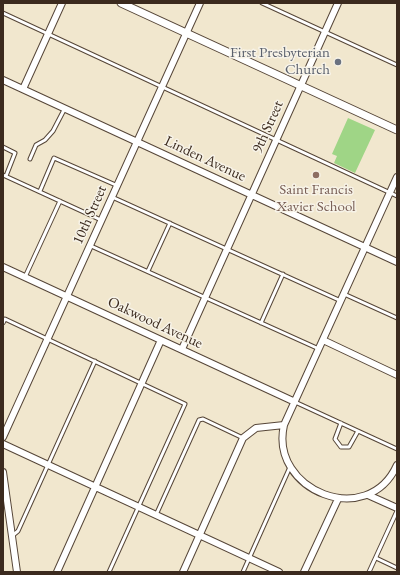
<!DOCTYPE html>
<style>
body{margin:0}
#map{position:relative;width:400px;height:575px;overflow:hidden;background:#f1e7ce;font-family:"EB Garamond",serif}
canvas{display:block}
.frame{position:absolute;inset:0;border:4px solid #3b2a1e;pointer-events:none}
</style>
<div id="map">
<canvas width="400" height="575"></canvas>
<div class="frame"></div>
</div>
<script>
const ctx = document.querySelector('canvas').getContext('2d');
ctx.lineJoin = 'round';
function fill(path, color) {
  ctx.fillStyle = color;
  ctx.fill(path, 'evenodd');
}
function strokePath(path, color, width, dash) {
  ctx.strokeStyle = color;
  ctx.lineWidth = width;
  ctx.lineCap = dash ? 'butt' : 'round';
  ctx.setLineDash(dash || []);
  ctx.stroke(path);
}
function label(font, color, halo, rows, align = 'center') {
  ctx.font = font + ' "EB Garamond",serif';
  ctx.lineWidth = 3;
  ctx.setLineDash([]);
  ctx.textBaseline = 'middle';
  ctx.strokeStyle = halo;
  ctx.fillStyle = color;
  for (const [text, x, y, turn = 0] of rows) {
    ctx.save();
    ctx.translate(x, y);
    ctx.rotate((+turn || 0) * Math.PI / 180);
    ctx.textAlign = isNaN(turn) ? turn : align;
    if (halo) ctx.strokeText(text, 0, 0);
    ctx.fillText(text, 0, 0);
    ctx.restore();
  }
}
const green = new Path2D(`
 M 348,118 L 375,130 L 355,173 L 334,163 L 337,156 L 332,154 Z`);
const service = new Path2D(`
 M 262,3 L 397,65
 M 3,13 L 397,196
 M 3,147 L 15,153 L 6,176
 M 30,159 L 36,145 L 45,140 L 53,131 L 65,108
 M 3,175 L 101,220
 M 40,191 L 54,158 L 118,186
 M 112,197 L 341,301
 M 91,246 L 319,349
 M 148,271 L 170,223
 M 25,277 L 60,201
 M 344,294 L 397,318
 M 3,323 L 5,319 L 185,404 L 109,572
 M 261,323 L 283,274
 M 295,402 L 397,449
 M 341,423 L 335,439 L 341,447 L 349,447 L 358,431
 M 156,515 L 199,420 L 203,419 L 243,438
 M 12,536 L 18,531 L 95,361
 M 376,558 L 397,568
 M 243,572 L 290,467
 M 369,572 L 397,511`);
const minor = new Path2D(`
 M 3,80 L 397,262
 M 23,89 L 62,3
 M 397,177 L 284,425 C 269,491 368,530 397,465
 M 3,267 L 295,402
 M 323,340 L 397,375
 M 182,349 L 338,3
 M 3,437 L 200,3
 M 3,444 L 279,572
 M 3,472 L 17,572
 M 368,495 L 397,508
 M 57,572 L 161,340
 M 183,572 L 243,438 L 256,428 L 284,425
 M 304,572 L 338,499`);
const tertiary = new Path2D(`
 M 121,3 L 397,130`);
const markers = [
 [338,62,4,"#6b7280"],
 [316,175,4,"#8d6e63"]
];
const worshipNames = [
 ["First Presbyterian",330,53],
 ["Church",330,70]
];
const streetNames = [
 ["9th Street",268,127,-66],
 ["Linden Avenue",205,159,25],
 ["10th Street",90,215,-66],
 ["Oakwood Avenue",155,323,25]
];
const educationNames = [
 ["Saint Francis",316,190],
 ["Xavier School",316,207]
];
fill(green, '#9fd586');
strokePath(service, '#564638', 5);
strokePath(minor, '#564638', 8);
strokePath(tertiary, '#564638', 9);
strokePath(service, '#fff', 3);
strokePath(minor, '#fff', 6);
strokePath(tertiary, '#fff', 7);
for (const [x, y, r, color] of markers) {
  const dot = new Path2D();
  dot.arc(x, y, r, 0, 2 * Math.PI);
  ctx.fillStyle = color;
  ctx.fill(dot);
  strokePath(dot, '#f7f3e8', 1.5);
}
label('15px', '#5b616d', '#f7f3e8', worshipNames, 'right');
label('15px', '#3b2a1e', '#f7f3e8', streetNames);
label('15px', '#785e54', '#f7f3e8', educationNames);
</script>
